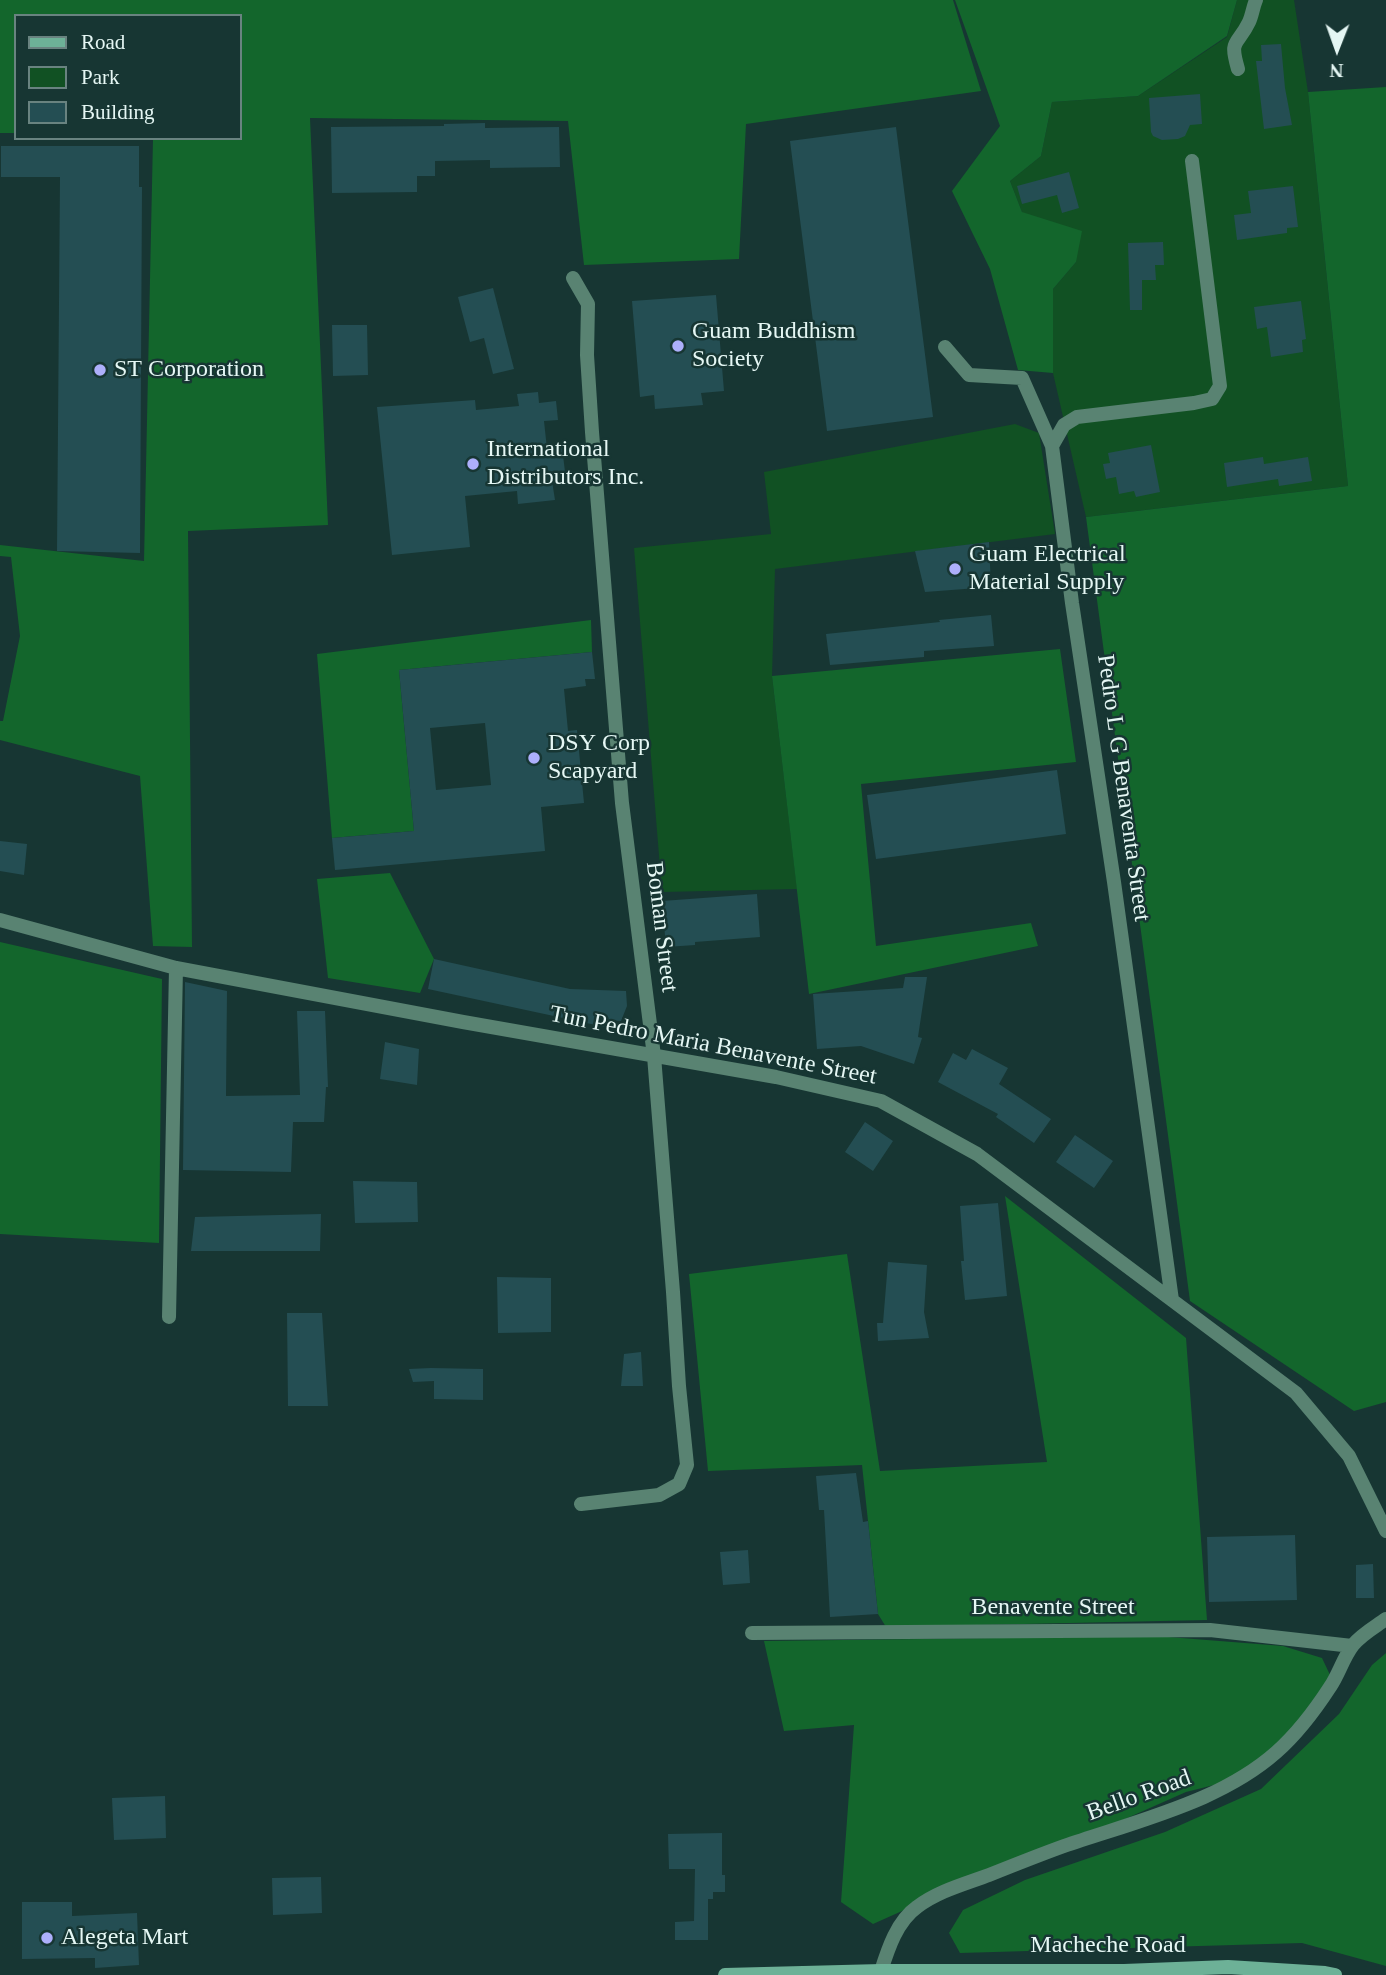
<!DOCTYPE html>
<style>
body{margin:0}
#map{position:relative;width:1386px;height:1975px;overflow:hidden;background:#173633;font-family:Georgia,serif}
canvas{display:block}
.legend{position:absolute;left:14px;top:14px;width:228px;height:126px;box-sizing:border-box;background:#173633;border:2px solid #698380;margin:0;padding:9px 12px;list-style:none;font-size:21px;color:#e5f7f4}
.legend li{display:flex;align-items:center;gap:14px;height:35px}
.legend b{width:35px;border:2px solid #698380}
.north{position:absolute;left:1302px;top:14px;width:70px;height:70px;-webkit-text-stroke:5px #173633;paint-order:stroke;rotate:181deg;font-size:19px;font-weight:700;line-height:28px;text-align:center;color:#e5f7f4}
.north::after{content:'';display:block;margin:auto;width:24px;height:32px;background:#e5f7f4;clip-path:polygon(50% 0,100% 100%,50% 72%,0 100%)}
</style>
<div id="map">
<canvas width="1386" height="1975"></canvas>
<ul class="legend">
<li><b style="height:9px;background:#6db197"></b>Road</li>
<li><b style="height:19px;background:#115123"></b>Park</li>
<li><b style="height:19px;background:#244e53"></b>Building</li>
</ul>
<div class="north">N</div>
</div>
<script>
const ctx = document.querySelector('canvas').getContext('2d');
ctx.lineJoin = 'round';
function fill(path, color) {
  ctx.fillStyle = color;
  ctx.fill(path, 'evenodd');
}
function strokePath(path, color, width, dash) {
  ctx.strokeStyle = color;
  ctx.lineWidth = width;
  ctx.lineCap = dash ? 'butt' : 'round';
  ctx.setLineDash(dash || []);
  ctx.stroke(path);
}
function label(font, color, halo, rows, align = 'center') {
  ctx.font = font + ' Georgia,serif';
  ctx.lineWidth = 5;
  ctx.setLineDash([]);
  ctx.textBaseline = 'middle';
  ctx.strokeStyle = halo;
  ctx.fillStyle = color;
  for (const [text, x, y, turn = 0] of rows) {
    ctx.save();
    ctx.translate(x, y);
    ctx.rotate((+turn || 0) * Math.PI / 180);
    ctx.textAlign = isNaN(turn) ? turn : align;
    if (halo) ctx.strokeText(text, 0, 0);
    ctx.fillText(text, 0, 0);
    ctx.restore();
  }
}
const green = new Path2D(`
 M 1237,0 L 1294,0 L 1308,92 L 1348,486 L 1086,517 L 1053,373 L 1053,289 L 1076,262 L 1022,212 L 1010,181 L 1041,156 L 1052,102 L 1138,96 L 1227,37 Z
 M 1015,424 L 1039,433 L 1055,534 L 775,569 L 772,676 L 797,889 L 662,892 L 634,548 L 771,534 L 764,472 Z`);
const forest = new Path2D(`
 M 0,0 L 953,0 L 981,91 L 746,124 L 739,259 L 584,265 L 568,121 L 310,118 L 328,525 L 188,531 L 192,947 L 153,946 L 140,776 L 0,740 L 0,721 L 3,721 L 20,636 L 11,557 L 0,556 L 0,545 L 144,561 L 153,138 L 240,138 L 240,16 L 16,16 L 16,133 L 0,133 Z
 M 955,0 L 1237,0 L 1227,36 L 1138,96 L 1052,102 L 1041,156 L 1010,181 L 1022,212 L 1082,231 L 1076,262 L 1053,289 L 1053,373 L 1018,370 L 990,269 L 952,191 L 1000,126 Z
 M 1386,87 L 1386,1402 L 1354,1411 L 1190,1301 L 1086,517 L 1348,486 L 1308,92 Z
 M 591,620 L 592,652 L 399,670 L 414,831 L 332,838 L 317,654 Z
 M 1060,649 L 1076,762 L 861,784 L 876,946 L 1031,923 L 1038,946 L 809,994 L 772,676 Z
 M 390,873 L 434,959 L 420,993 L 328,978 L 317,879 Z
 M 0,942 L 162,979 L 159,1243 L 0,1234 Z
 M 1005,1196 L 1186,1338 L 1207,1620 L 886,1627 L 878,1614 L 862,1465 L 708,1471 L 689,1274 L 847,1254 L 880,1471 L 1047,1462 Z
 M 1156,1636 L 1283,1646 L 1322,1658 L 1331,1677 L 1313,1712 L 1242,1778 L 1186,1792 L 1064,1846 L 940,1894 L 873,1924 L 841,1902 L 854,1725 L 784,1731 L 764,1641 Z
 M 1386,1653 L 1386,1966 L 1302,1943 L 960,1953 L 949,1933 L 963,1910 L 1025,1880 L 1165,1832 L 1261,1789 L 1339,1714 L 1372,1665 Z`);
const building = new Path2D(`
 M 1281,44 L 1285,88 L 1292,125 L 1264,129 L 1256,61 L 1262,61 L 1261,45 Z
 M 1200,94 L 1202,124 L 1190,125 L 1185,136 L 1178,139 L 1162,140 L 1153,136 L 1151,132 L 1149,98 Z
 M 485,123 L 485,128 L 559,127 L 560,167 L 490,168 L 490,160 L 435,161 L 435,176 L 417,176 L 417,192 L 332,193 L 331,127 L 444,126 L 444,124 Z
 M 896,127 L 933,417 L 827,431 L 790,141 Z
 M 1,146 L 139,146 L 139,187 L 142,187 L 140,553 L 57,551 L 60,177 L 1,177 Z
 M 1069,172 L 1079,208 L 1062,213 L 1057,195 L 1022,204 L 1017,186 Z
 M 1293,186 L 1298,227 L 1287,228 L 1287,233 L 1237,240 L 1234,215 L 1251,213 L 1248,191 Z
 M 1163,242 L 1164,265 L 1155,265 L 1156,280 L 1142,280 L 1142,310 L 1130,310 L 1128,243 Z
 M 493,288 L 514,369 L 493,374 L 484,338 L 470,342 L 458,297 Z
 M 716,295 L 724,391 L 701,393 L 703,405 L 655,409 L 654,395 L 640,397 L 632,301 Z
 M 1301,301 L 1306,339 L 1302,340 L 1303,352 L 1271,357 L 1267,327 L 1257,329 L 1254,307 Z
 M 332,325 L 367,325 L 368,375 L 333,376 Z
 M 538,392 L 539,403 L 556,401 L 558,420 L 544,421 L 547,449 L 562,447 L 566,480 L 552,481 L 555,500 L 518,504 L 517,491 L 465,496 L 470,547 L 392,555 L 377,407 L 475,400 L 476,410 L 519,406 L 517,394 Z
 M 1151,445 L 1160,492 L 1136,497 L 1134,491 L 1119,494 L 1116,477 L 1106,479 L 1103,464 L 1110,463 L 1108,453 Z
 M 1263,457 L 1264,464 L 1308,457 L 1312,481 L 1279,486 L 1278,479 L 1227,487 L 1224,463 Z
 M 989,542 L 991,587 L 925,592 L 915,551 Z
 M 991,615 L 994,646 L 924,651 L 924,657 L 830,665 L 826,634 L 940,622 L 939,620 Z
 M 592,652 L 595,679 L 585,679 L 586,686 L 564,689 L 568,731 L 577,730 L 584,803 L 541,807 L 545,851 L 335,870 L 332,838 L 414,831 L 399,670 ZM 485,723 L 491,785 L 436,790 L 430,728 Z
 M 1057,770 L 1066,834 L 876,859 L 867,795 Z
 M 0,841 L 27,844 L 24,875 L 0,871 Z
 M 757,894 L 760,937 L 695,942 L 695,945 L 666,947 L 662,901 Z
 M 434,959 L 570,989 L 626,991 L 627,1006 L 621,1021 L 606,1020 L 605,1027 L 428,989 Z
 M 905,977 L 927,977 L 918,1037 L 922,1038 L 914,1064 L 861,1046 L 817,1049 L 813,994 L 903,988 Z
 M 185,982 L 227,991 L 226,1096 L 300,1095 L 297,1011 L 325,1011 L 328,1087 L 326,1087 L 324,1122 L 293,1122 L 291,1172 L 183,1170 Z
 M 385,1042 L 419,1049 L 417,1085 L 380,1079 Z
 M 972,1049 L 1008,1068 L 999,1084 L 1051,1119 L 1034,1143 L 996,1117 L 998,1114 L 938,1082 L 953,1053 L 966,1060 Z
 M 865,1122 L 893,1141 L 873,1171 L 845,1152 Z
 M 1075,1135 L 1113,1161 L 1094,1188 L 1056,1162 Z
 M 353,1181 L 417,1182 L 418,1222 L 355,1223 Z
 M 998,1203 L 1007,1296 L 965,1300 L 961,1261 L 964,1261 L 960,1206 Z
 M 321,1214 L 320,1251 L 191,1251 L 195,1217 Z
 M 888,1262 L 927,1265 L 924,1312 L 929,1338 L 878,1341 L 877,1323 L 883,1323 Z
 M 497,1277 L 551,1278 L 551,1332 L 498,1333 Z
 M 287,1313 L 322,1313 L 328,1406 L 288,1406 Z
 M 641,1352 L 643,1386 L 621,1386 L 624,1354 Z
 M 431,1368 L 483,1369 L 483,1400 L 434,1399 L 434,1381 L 413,1382 L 409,1369 Z
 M 856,1473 L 863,1522 L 868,1521 L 878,1614 L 830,1617 L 824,1510 L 819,1510 L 816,1476 Z
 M 1295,1535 L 1297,1600 L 1209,1602 L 1207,1537 Z
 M 748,1550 L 750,1583 L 723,1585 L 720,1552 Z
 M 1373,1564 L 1374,1598 L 1356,1598 L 1356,1565 Z
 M 165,1796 L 166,1838 L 114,1840 L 112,1798 Z
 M 722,1833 L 722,1875 L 725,1875 L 725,1892 L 713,1892 L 713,1899 L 708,1899 L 708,1940 L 675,1940 L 675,1922 L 694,1921 L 695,1869 L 669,1869 L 668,1834 Z
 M 321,1877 L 322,1913 L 273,1915 L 272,1878 Z
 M 22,1902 L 72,1902 L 72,1916 L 137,1913 L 139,1965 L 95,1968 L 95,1958 L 22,1959 Z`);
const street = new Path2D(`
 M 1238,69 C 1229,38 1237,47 1249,22 C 1252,16 1253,7 1256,0
 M 573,278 L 588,304 L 587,355 L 592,432 L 622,803 L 654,1056 L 673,1292 L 679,1386 L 687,1465 L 679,1484 L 659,1495 L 581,1504
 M 945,347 L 969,375 L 1022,378 L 1052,446 L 1072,603 L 1114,882 L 1172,1300
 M 1052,446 L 1064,425 L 1077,417 L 1194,403 L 1212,399 L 1220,386 L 1192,161
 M 0,920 L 176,968 L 463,1022 L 776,1077 L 881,1101 L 977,1154 L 1296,1393 L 1349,1456 L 1386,1531
 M 169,1317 L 176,968
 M 752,1633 L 1210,1630 L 1352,1646
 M 881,1971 C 888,1949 897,1921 917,1907 C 938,1891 965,1884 989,1875 C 1014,1865 1039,1855 1064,1846 C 1111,1830 1159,1817 1204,1797 C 1264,1770 1295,1741 1330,1687 C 1339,1674 1343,1658 1353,1645 C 1362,1634 1375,1627 1386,1619`);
const secondary = new Path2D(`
 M 725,1975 L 881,1971 L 1124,1971 L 1228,1967 L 1325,1973 L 1335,1975`);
const markers = [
 [678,346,7,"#adaffb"],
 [100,370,7,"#adaffb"],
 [473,464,7,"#adaffb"],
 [955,569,7,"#adaffb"],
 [534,758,7,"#adaffb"],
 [47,1938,7,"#adaffb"]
];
const poiNames = [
 ["Guam Buddhism",692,332],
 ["Society",692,360],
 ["ST Corporation",114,370],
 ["International",487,450],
 ["Distributors Inc.",487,478],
 ["Guam Electrical",969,555],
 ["Material Supply",969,583],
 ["DSY Corp",548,744],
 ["Scapyard",548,772],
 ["Alegeta Mart",61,1938]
];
const streetNames = [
 ["Pedro L G Benaventa Street",1123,788,82],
 ["Boman Street",661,927,83],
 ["Tun Pedro Maria Benavente Street",713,1046,11],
 ["Benavente Street",1053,1608],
 ["Bello Road",1139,1796,-20],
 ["Macheche Road",1108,1946]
];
fill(green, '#115123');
fill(forest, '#13662c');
fill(building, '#244e53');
strokePath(street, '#598372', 14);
strokePath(secondary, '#6db197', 14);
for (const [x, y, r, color] of markers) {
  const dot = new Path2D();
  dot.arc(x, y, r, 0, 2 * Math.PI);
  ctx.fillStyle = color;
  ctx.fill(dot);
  strokePath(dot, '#173633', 2.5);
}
label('24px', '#e5f7f4', '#173633', poiNames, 'left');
label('24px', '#e5f7f4', '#173633', streetNames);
</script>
